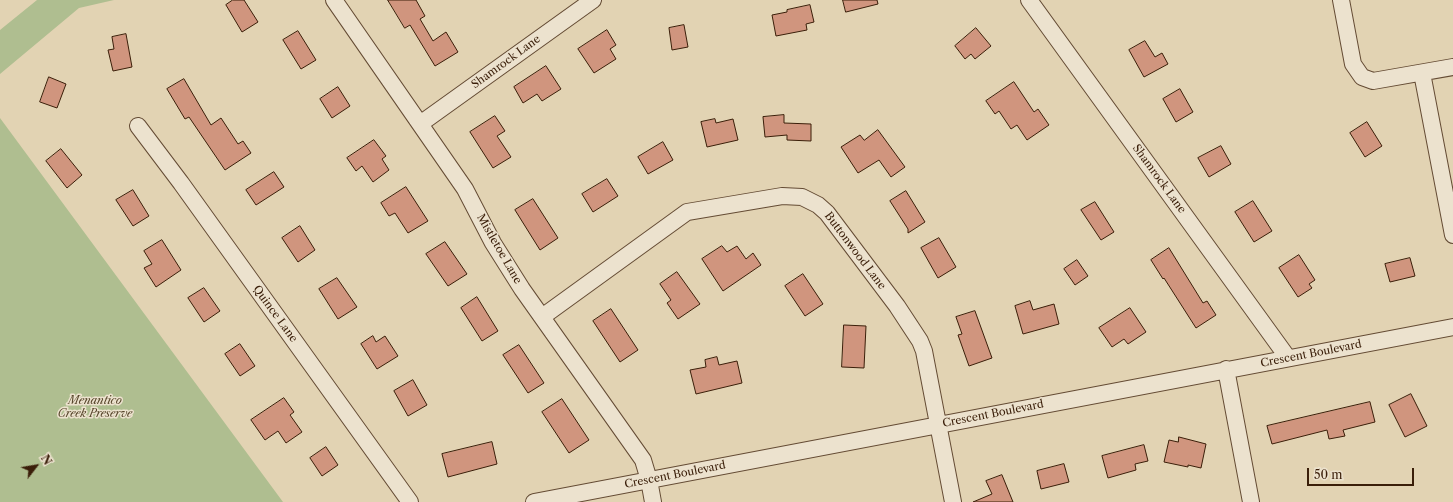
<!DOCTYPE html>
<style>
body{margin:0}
#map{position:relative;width:1453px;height:502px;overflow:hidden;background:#e2d3b3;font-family:"Libre Caslon Text",serif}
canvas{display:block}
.north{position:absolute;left:16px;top:446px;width:40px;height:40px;-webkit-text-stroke:3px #ece2ce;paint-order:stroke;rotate:59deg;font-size:11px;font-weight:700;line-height:16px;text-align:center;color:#3a1e09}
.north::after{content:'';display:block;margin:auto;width:14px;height:18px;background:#3a1e09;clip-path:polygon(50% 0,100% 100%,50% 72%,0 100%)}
.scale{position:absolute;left:1307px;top:468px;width:107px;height:18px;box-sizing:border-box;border:2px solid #3a1e09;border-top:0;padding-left:5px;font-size:12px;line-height:14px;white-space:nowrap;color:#3a1e09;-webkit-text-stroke:3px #ece2ce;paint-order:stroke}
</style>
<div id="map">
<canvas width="1453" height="502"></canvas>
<div class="north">N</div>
<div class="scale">50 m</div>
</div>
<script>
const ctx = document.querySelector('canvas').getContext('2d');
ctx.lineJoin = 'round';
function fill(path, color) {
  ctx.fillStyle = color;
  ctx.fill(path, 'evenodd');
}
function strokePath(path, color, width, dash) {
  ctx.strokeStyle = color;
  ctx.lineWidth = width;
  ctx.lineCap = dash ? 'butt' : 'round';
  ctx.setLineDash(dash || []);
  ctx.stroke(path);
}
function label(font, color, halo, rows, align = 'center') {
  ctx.font = font + ' "Libre Caslon Text",serif';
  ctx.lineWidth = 3;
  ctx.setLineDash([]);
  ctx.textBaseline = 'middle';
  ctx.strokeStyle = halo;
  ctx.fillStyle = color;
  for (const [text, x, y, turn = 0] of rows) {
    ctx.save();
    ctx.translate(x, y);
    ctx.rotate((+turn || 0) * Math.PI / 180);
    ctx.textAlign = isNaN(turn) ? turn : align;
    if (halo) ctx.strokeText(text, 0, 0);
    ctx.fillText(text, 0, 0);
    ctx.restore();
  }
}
const green = new Path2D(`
 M 37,0 L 114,0 L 79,8 L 0,74 L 0,30 Z
 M 0,118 L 283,502 L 0,502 Z`);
const building = new Path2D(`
 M 233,0 L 244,0 L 258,22 L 242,32 L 226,5 Z
 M 388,0 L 416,0 L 425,16 L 420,19 L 433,41 L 446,32 L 458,52 L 435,66 L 410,25 L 405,28 Z
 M 843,0 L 877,0 L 878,4 L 846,12 Z
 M 810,5 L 814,22 L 806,24 L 807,30 L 776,36 L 772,15 L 787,12 L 787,10 Z
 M 684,25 L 688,47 L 672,50 L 669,28 Z
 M 976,28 L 991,46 L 975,59 L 971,54 L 965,59 L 955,46 Z
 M 607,30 L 616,45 L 610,49 L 616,59 L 594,73 L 578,49 Z
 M 298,31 L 316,60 L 301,69 L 283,40 Z
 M 126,34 L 132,67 L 113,71 L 108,50 L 114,49 L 112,37 Z
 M 1145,41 L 1155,57 L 1162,53 L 1168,64 L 1144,77 L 1129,50 Z
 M 546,66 L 561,89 L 542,101 L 537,94 L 523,103 L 514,87 Z
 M 49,77 L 66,84 L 57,108 L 40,102 Z
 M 184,79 L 211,125 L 221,118 L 238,144 L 243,141 L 251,153 L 225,170 L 189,117 L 185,119 L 167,89 Z
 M 1014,82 L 1034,112 L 1038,109 L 1049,125 L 1027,140 L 1017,125 L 1011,129 L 999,111 L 995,114 L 986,101 Z
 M 338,87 L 350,106 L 332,118 L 320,99 Z
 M 1180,89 L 1193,112 L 1176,122 L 1163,99 Z
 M 784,115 L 784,123 L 811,124 L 811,141 L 787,140 L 787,135 L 765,137 L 763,117 Z
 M 495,116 L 505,131 L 497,136 L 511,157 L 493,168 L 470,132 Z
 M 715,119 L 716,123 L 733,119 L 738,140 L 707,147 L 701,122 Z
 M 1367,122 L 1382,146 L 1365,157 L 1350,133 Z
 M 878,130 L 905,167 L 891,177 L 879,160 L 858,173 L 841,147 L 860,135 L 864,140 Z
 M 374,140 L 386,156 L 382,159 L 389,170 L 373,182 L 362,166 L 356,171 L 347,158 Z
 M 663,142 L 673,160 L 648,174 L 638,157 Z
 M 1221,146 L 1231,164 L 1209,177 L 1198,158 Z
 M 61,149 L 82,175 L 67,188 L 46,161 Z
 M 274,172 L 284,187 L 256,205 L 246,190 Z
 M 607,179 L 618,196 L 593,212 L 582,194 Z
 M 406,187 L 428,221 L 408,233 L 395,213 L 389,216 L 381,203 Z
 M 133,190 L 149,216 L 133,226 L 116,200 Z
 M 906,191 L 925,222 L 908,233 L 908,229 L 890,201 Z
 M 533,199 L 558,238 L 540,250 L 515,210 Z
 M 1253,201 L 1272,231 L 1254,242 L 1235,212 Z
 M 1095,202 L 1114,232 L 1101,240 L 1081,210 Z
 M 300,226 L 315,250 L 298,262 L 282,238 Z
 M 939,238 L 956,267 L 938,278 L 921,248 Z
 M 162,240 L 181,270 L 156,287 L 144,268 L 152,264 L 144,251 Z
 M 445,242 L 467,274 L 448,286 L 426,254 Z
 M 722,246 L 727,252 L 737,246 L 746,259 L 753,253 L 761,265 L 723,291 L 702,259 Z
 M 1169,248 L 1203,303 L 1207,301 L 1216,315 L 1196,328 L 1164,278 L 1163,279 L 1151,260 Z
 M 1299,255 L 1315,280 L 1309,284 L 1312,288 L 1298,297 L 1279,268 Z
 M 1410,258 L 1415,276 L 1390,282 L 1385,264 Z
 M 1077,260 L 1088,276 L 1075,285 L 1064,269 Z
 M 677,272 L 700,304 L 678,319 L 667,303 L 671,300 L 660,284 Z
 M 803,274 L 823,304 L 805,316 L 785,286 Z
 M 337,278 L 357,307 L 338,319 L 319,289 Z
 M 204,288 L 220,311 L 204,322 L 188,298 Z
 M 477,297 L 498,331 L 482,341 L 461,308 Z
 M 1030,301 L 1033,310 L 1054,304 L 1059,324 L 1023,334 L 1015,306 Z
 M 1130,308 L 1146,332 L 1128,344 L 1124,339 L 1112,347 L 1099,328 Z
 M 611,309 L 638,350 L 620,362 L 593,321 Z
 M 975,311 L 992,358 L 969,366 L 958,335 L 962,334 L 956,317 Z
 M 844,325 L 866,326 L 864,368 L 842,367 Z
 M 373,336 L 376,342 L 385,336 L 398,356 L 377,369 L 361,344 Z
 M 240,344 L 255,366 L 240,376 L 225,354 Z
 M 519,345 L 544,383 L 528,393 L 503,355 Z
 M 717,357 L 719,365 L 737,361 L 742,383 L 696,394 L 690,370 L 706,367 L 705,360 Z
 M 413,380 L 427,405 L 408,416 L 394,391 Z
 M 1411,394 L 1427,426 L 1405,437 L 1389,405 Z
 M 284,398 L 294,412 L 290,415 L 302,432 L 286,443 L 278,431 L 265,440 L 251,420 Z
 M 562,399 L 589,440 L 569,453 L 542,412 Z
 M 1370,402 L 1375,422 L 1343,430 L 1345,436 L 1329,439 L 1327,430 L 1272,444 L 1267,426 Z
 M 1179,437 L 1206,444 L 1201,468 L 1188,465 L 1188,467 L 1164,462 L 1169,440 L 1178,442 Z
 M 492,442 L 497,464 L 448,477 L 442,454 Z
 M 1144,445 L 1148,461 L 1135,464 L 1136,470 L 1108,478 L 1102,456 Z
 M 326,447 L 338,465 L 322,476 L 310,458 Z
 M 1064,464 L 1069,482 L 1041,489 L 1037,471 Z
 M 1002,475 L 1013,502 L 973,502 L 992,494 L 986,481 Z`);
const minor = new Path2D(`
 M 334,0 L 465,189 L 493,243 L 522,289 L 643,460 L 649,480 L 653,502
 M 1029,0 L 1288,358
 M 1341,0 L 1353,64 L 1362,77 L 1373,81 L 1453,67
 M 1422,73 L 1453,235
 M 420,124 L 593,0
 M 138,126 L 181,183 L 410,502
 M 542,317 L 687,212 L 782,196 L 802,197 L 818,205 L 827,213 L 897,306 L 920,341 L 924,351 L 953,502
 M 1226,369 L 1251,502
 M 534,502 L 1453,327`);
const streetNames = [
 ["Shamrock Lane",506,62,-36],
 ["Shamrock Lane",1159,179,54],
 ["Mistletoe Lane",499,249,60],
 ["Buttonwood Lane",855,251,53],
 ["Quince Lane",275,314,54],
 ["Crescent Boulevard",1311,354,-11],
 ["Crescent Boulevard",993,414,-11],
 ["Crescent Boulevard",675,475,-11]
];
const parkNames = [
 ["Menantico",95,401],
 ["Creek Preserve",95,414]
];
fill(green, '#afbe90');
fill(building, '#d0957e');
strokePath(building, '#3a1e09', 1);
strokePath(minor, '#644b34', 18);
strokePath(minor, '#ece2ce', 16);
label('11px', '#3a1e09', '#ece2ce', streetNames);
label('italic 11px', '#57462b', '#ece2ce', parkNames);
</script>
